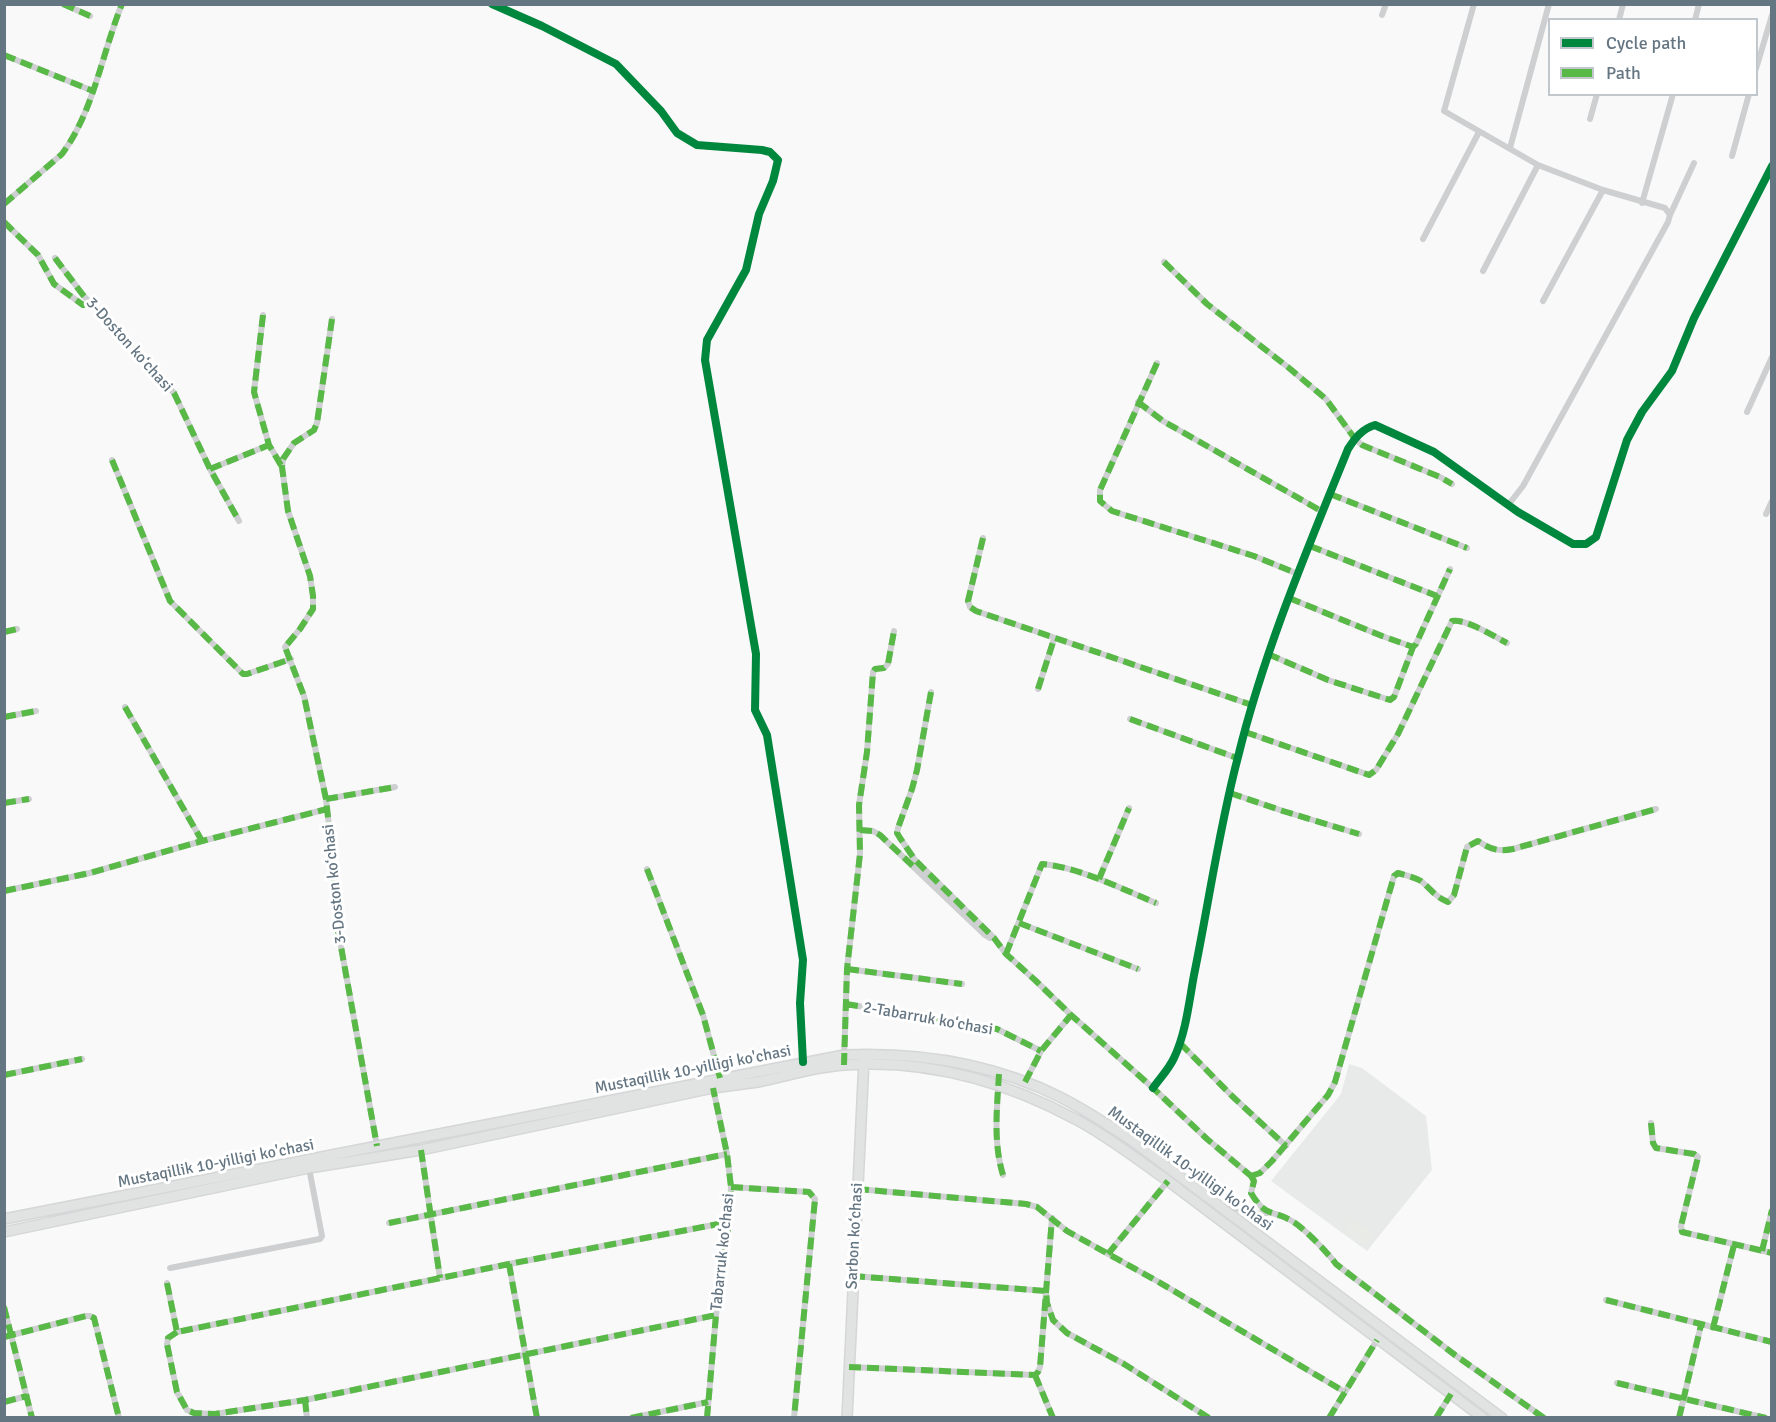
<!DOCTYPE html>
<meta charset="utf-8">
<style>
body{margin:0}
#map{position:relative;width:1776px;height:1422px;overflow:hidden;background:#f9f9f9;font-family:Signika,sans-serif}
canvas{display:block}
.frame{position:absolute;inset:0;border:6px solid #657683;pointer-events:none}
.legend{position:absolute;left:1548px;top:18px;width:210px;height:78px;box-sizing:border-box;background:#fff;border:2px solid #c1c8cd;margin:0;padding:8px 10px;list-style:none;font-size:18px;color:#657683}
.legend li{display:flex;align-items:center;gap:12px;height:30px}
.legend b{width:30px;border:2px solid #c1c8cd}
</style>
<div id="map">
<canvas width="1776" height="1422"></canvas>
<div class="frame"></div>
<ul class="legend">
<li><b style="height:8px;background:#00873e"></b>Cycle path</li>
<li><b style="height:8px;background:#58b947"></b>Path</li>
</ul>
</div>
<script>
const ctx = document.querySelector('canvas').getContext('2d');
ctx.lineJoin = 'round';
function fill(path, color) {
  ctx.fillStyle = color;
  ctx.fill(path, 'evenodd');
}
function strokePath(path, color, width, dash) {
  ctx.strokeStyle = color;
  ctx.lineWidth = width;
  ctx.lineCap = dash ? 'butt' : 'round';
  ctx.setLineDash(dash || []);
  ctx.stroke(path);
}
function label(font, color, halo, rows, align = 'center') {
  ctx.font = font + ' Signika,sans-serif';
  ctx.lineWidth = 6;
  ctx.setLineDash([]);
  ctx.textBaseline = 'middle';
  ctx.strokeStyle = halo;
  ctx.fillStyle = color;
  for (const [text, x, y, turn = 0] of rows) {
    ctx.save();
    ctx.translate(x, y);
    ctx.rotate((+turn || 0) * Math.PI / 180);
    ctx.textAlign = isNaN(turn) ? turn : align;
    if (halo) ctx.strokeText(text, 0, 0);
    ctx.fillText(text, 0, 0);
    ctx.restore();
  }
}
const built = new Path2D(`
 M 1349,1064 L 1362,1068 L 1426,1116 L 1432,1170 L 1367,1251 L 1271,1181 L 1341,1094 Z`);
const green = new Path2D(`
 M 1352,1218 L 1374,1234 L 1365,1246 L 1343,1230 Z`);
const street = new Path2D(`
 M 63,4 L 90,16
 M 492,4 L 542,26 L 616,64 L 661,111 L 677,133 L 697,145 L 762,150 L 770,152 L 778,160 L 773,181 L 759,214 L 746,270 L 707,340 L 705,360 L 756,654 L 755,710 L 767,735 L 803,960 L 800,1003 L 803,1062
 M 1474,4 L 1444,111 L 1538,165 L 1603,190 L 1665,208 L 1670,215 L 1668,222 L 1523,486 L 1509,504
 M 1382,15 L 1386,4
 M 1619,20 L 1623,4
 M 1695,20 L 1699,4
 M 4,55 L 93,91
 M 1756,69 L 1772,15
 M 1590,119 L 1597,94
 M 1510,148 L 1549,4
 M 1732,156 L 1749,94
 M 1642,203 L 1673,94
 M 4,204 L 62,154 C 94,111 102,53 122,4
 M 1670,215 L 1694,163
 M 4,222 L 38,255 L 54,284 L 83,305 L 91,304
 M 1423,239 L 1479,132
 M 55,258 L 83,295 L 174,393 L 210,469 L 239,521
 M 1164,262 L 1207,304 L 1289,368 L 1326,399 L 1355,439 L 1362,445 L 1440,477 L 1452,484
 M 1483,271 L 1538,165
 M 1543,301 L 1603,190
 M 263,315 L 254,392 L 269,445 L 282,466
 M 332,319 L 317,423 L 314,430 L 294,443 L 283,459 L 282,467 L 288,511 L 310,576 L 313,596 L 313,609 L 300,629 L 285,647 L 304,696 L 326,799 L 334,871 L 336,919 L 377,1146
 M 1157,363 L 1100,490 L 1100,501 L 1112,511 L 1254,556 L 1298,574
 M 1138,402 L 1163,421 L 1323,512
 M 1747,412 L 1772,357
 M 112,460 L 170,601 L 243,674 L 247,674 L 291,659
 M 210,469 L 269,445
 M 1330,494 L 1467,548
 M 1766,514 L 1772,501
 M 983,538 L 968,601 L 970,607 L 976,611 L 1252,705
 M 1310,546 L 1437,596
 M 1289,598 L 1382,636 L 1413,647 L 1416,644 L 1450,569
 M 4,632 L 17,629
 M 1268,654 L 1328,680 L 1390,700 L 1394,697 L 1413,647
 M 1038,689 L 1054,639
 M 931,692 L 917,770 L 912,789 L 898,828 L 897,833 L 900,838 L 915,860 L 994,938 L 1006,954 L 1036,981 L 1071,1015 L 1153,1088 L 1207,1139 L 1251,1176
 M 125,707 L 202,841
 M 4,717 L 36,711
 M 1130,719 L 1237,758
 M 1245,732 L 1369,775 L 1376,770 L 1398,734 L 1452,621 C 1465,618 1495,637 1507,643
 M 1230,793 L 1283,811 L 1359,834
 M 326,799 L 395,787
 M 4,803 L 29,799
 M 860,830 L 873,831 L 880,835 L 985,935 L 990,938
 M 647,869 L 703,1015 L 720,1078
 M 1099,879 L 1129,808
 M 4,891 L 90,873 L 202,841 L 327,809
 M 1019,923 L 1138,969
 M 1006,954 L 1042,864 C 1078,867 1122,889 1156,903
 M 847,969 L 962,984
 M 846,1004 L 997,1029 L 1041,1051
 M 1180,1043 L 1232,1096 L 1286,1146
 M 844,1058 L 847,969 L 860,854 L 859,805 L 867,752 L 873,672 L 875,669 L 884,668 L 888,664 L 894,631
 M 999,1074 C 997,1107 993,1143 1003,1175
 M 4,1075 L 82,1059
 M 1025,1082 L 1041,1051 L 1071,1015
 M 1153,1088 C 1160,1078 1169,1069 1174,1058 C 1186,1033 1189,1002 1194,975 C 1209,902 1219,828 1238,757 C 1264,651 1307,550 1348,449 C 1355,438 1362,429 1375,425 L 1434,452 L 1518,512 L 1573,544 L 1586,544 L 1596,537 L 1627,440 L 1642,412 L 1672,371 L 1694,318 L 1772,166
 M 1651,1123 L 1653,1143 L 1656,1148 L 1694,1154 L 1698,1157 L 1681,1226 L 1682,1232 L 1772,1253
 M 421,1150 L 440,1278
 M 1251,1176 L 1260,1173 L 1272,1161 L 1328,1095 L 1335,1082 L 1394,876 L 1398,873 C 1405,875 1414,877 1421,881 C 1431,889 1435,897 1448,902 L 1454,895 L 1467,847 L 1478,841 C 1490,849 1498,852 1513,849 L 1656,809
 M 1251,1176 L 1254,1181 L 1251,1193 C 1266,1218 1271,1209 1292,1221 C 1303,1227 1328,1253 1336,1264 L 1455,1355 L 1544,1418
 M 731,1187 L 809,1192 L 815,1199 L 794,1418
 M 857,1189 L 1026,1204 L 1037,1207 L 1067,1231 L 1157,1281 L 1345,1392
 M 1224,1210 L 1235,1208 L 1254,1214 L 1267,1213
 M 389,1223 L 727,1154
 M 1762,1251 L 1772,1210
 M 1108,1254 L 1168,1181
 M 509,1264 L 537,1418
 M 170,1268 L 320,1239 L 322,1236 L 309,1168
 M 853,1276 L 1046,1291 L 1047,1303 L 1053,1320 L 1067,1333 L 1124,1364 L 1209,1418
 M 167,1283 L 177,1332 L 509,1264 L 729,1222
 M 1606,1300 L 1772,1342
 M 4,1307 L 32,1418
 M 1713,1328 L 1734,1245
 M 177,1332 L 168,1338 L 167,1344 L 177,1392 L 187,1410 L 194,1413 L 215,1414 L 305,1400 L 716,1315
 M 4,1337 L 86,1316 L 90,1316 L 94,1318 L 119,1418
 M 849,1367 L 1035,1375 L 1038,1372 L 1040,1367 L 1052,1218
 M 1035,1375 L 1053,1418
 M 1617,1383 L 1766,1418
 M 305,1400 L 307,1418
 M 4,1402 L 27,1396
 M 631,1418 L 708,1402
 M 707,1418 L 716,1315 L 729,1222 L 731,1187 L 727,1154 L 713,1088
 M 1329,1418 L 1377,1340
 M 1436,1418 L 1451,1394
 M 1679,1418 L 1701,1325`);
const secondary = new Path2D(`
 M 4,1219 L 844,1055 C 918,1052 994,1064 1060,1097 C 1086,1110 1110,1126 1134,1142 L 1502,1418
 M 4,1232 L 309,1168 L 421,1150 L 713,1088 C 728,1086 743,1084 758,1082 C 787,1076 814,1067 844,1065 C 925,1059 1005,1081 1077,1120 C 1109,1137 1138,1160 1168,1181 L 1483,1418
 M 847,1418 L 864,1059`);
const quiet = new Path2D(`
 M 63,4 L 90,16
 M 4,55 L 93,91
 M 4,204 L 62,154 C 94,111 102,53 122,4
 M 4,222 L 38,255 L 54,284 L 83,305 L 91,304
 M 55,258 L 83,295 L 174,393 L 210,469 L 239,521
 M 1164,262 L 1207,304 L 1289,368 L 1326,399 L 1355,439 L 1362,445 L 1440,477 L 1452,484
 M 263,315 L 254,392 L 269,445 L 282,467
 M 332,319 L 317,423 L 314,430 L 294,443 L 283,459 L 282,467 L 288,511 L 310,576 L 313,596 L 313,609 L 300,629 L 285,647 L 304,696 L 326,799 L 334,871 L 336,919 L 377,1146
 M 1157,363 L 1100,490 L 1100,501 L 1112,511 L 1254,556 L 1298,574
 M 1138,402 L 1163,421 L 1323,512
 M 112,460 L 170,601 L 243,674 L 247,674 L 291,659
 M 210,469 L 269,445
 M 1330,494 L 1467,548
 M 983,538 L 968,601 L 970,607 L 976,611 L 1252,705
 M 1310,546 L 1437,596
 M 1289,598 L 1382,636 L 1413,647 L 1416,644 L 1450,569
 M 4,632 L 17,629
 M 1268,654 L 1328,680 L 1390,700 L 1394,697 L 1413,647
 M 1038,689 L 1054,639
 M 931,692 L 917,770 L 912,789 L 898,828 L 897,833 L 900,838 L 915,860 L 994,938 L 1006,954 L 1036,981 L 1071,1015 L 1153,1088 L 1207,1139 L 1251,1176
 M 125,707 L 202,841
 M 4,717 L 36,711
 M 1130,719 L 1237,758
 M 1245,732 L 1369,775 L 1376,770 L 1398,734 L 1452,621 C 1465,618 1495,637 1507,643
 M 1230,793 L 1283,811 L 1359,834
 M 326,799 L 395,787
 M 4,803 L 29,799
 M 860,830 L 873,831 L 880,835 L 914,867
 M 647,869 L 703,1015 L 720,1078
 M 1099,879 L 1129,808
 M 4,891 L 90,873 L 202,841 L 327,809
 M 1019,923 L 1138,969
 M 1006,954 L 1042,864 C 1078,867 1122,889 1156,903
 M 847,969 L 962,984
 M 846,1004 L 997,1029 L 1041,1051
 M 1180,1043 L 1232,1096 L 1286,1146
 M 844,1065 L 847,969 L 860,854 L 859,805 L 867,752 L 873,672 L 875,669 L 884,668 L 888,664 L 894,631
 M 999,1074 C 997,1107 993,1143 1003,1175
 M 4,1075 L 82,1059
 M 1025,1082 L 1041,1051 L 1071,1015
 M 1651,1123 L 1653,1143 L 1656,1148 L 1694,1154 L 1698,1157 L 1681,1226 L 1682,1232 L 1772,1253
 M 421,1150 L 440,1278
 M 1251,1176 L 1260,1173 L 1272,1161 L 1328,1095 L 1335,1082 L 1394,876 L 1398,873 C 1405,875 1414,877 1421,881 C 1431,889 1435,897 1448,902 L 1454,895 L 1467,847 L 1478,841 C 1490,849 1498,852 1513,849 L 1656,809
 M 1251,1176 L 1254,1181 L 1251,1193 C 1266,1218 1271,1209 1292,1221 C 1303,1227 1328,1253 1336,1264 L 1455,1355 L 1544,1418
 M 731,1187 L 809,1192 L 815,1199 L 794,1418
 M 857,1189 L 1026,1204 L 1037,1207 L 1067,1231 L 1157,1281 L 1345,1392
 M 389,1223 L 727,1154
 M 1762,1251 L 1772,1210
 M 1108,1254 L 1168,1181
 M 509,1264 L 537,1418
 M 853,1276 L 1046,1291 L 1047,1303 L 1053,1320 L 1067,1333 L 1124,1364 L 1209,1418
 M 167,1283 L 177,1332 L 509,1264 L 729,1222
 M 1606,1300 L 1772,1342
 M 4,1307 L 32,1418
 M 1713,1328 L 1734,1245
 M 177,1332 L 168,1338 L 167,1344 L 177,1392 L 187,1410 L 194,1413 L 215,1414 L 305,1400 L 716,1315
 M 4,1337 L 86,1316 L 90,1316 L 94,1318 L 119,1418
 M 849,1367 L 1035,1375 L 1038,1372 L 1040,1367 L 1052,1218
 M 1035,1375 L 1053,1418
 M 1617,1383 L 1766,1418
 M 305,1400 L 307,1418
 M 4,1402 L 27,1396
 M 631,1418 L 708,1402
 M 707,1418 L 716,1315 L 729,1222 L 731,1187 L 727,1154 L 713,1088
 M 1329,1418 L 1377,1340
 M 1436,1418 L 1451,1394
 M 1679,1418 L 1701,1325`);
const cycleway = new Path2D(`
 M 492,4 L 542,26 L 616,64 L 661,111 L 677,133 L 697,145 L 762,150 L 770,152 L 778,160 L 773,181 L 759,214 L 746,270 L 707,340 L 705,360 L 756,654 L 755,710 L 767,735 L 803,960 L 800,1003 L 803,1062
 M 1153,1088 C 1160,1078 1169,1069 1174,1058 C 1186,1033 1189,1002 1194,975 C 1209,902 1219,828 1238,757 C 1264,651 1307,550 1348,449 C 1355,438 1362,429 1375,425 L 1434,452 L 1518,512 L 1573,544 L 1586,544 L 1596,537 L 1627,440 L 1642,412 L 1672,371 L 1694,318 L 1772,166`);
const streetNames = [
 ["3-Doston koʻchasi",129,345,48],
 ["3-Doston koʻchasi",335,884,-96],
 ["2-Tabarruk koʻchasi",928,1019,10],
 ["Mustaqillik 10-yilligi ko'chasi",693,1070,-11],
 ["Mustaqillik 10-yilligi ko'chasi",216,1164,-11],
 ["Mustaqillik 10-yilligi ko'chasi",1190,1169,36],
 ["Sarbon koʻchasi",855,1236,-87],
 ["Tabarruk koʻchasi",723,1252,-84]
];
fill(built, '#e8e9e9');
fill(green, '#e8ebe6');
strokePath(secondary, '#d5d6d7', 12);
strokePath(street, '#cecfd0', 6);
strokePath(secondary, '#e1e2e2', 9);
strokePath(quiet, '#58b947', 6, [12, 6]);
strokePath(cycleway, '#00873e', 8);
label('16px', '#657683', '#fff', streetNames);
</script>
